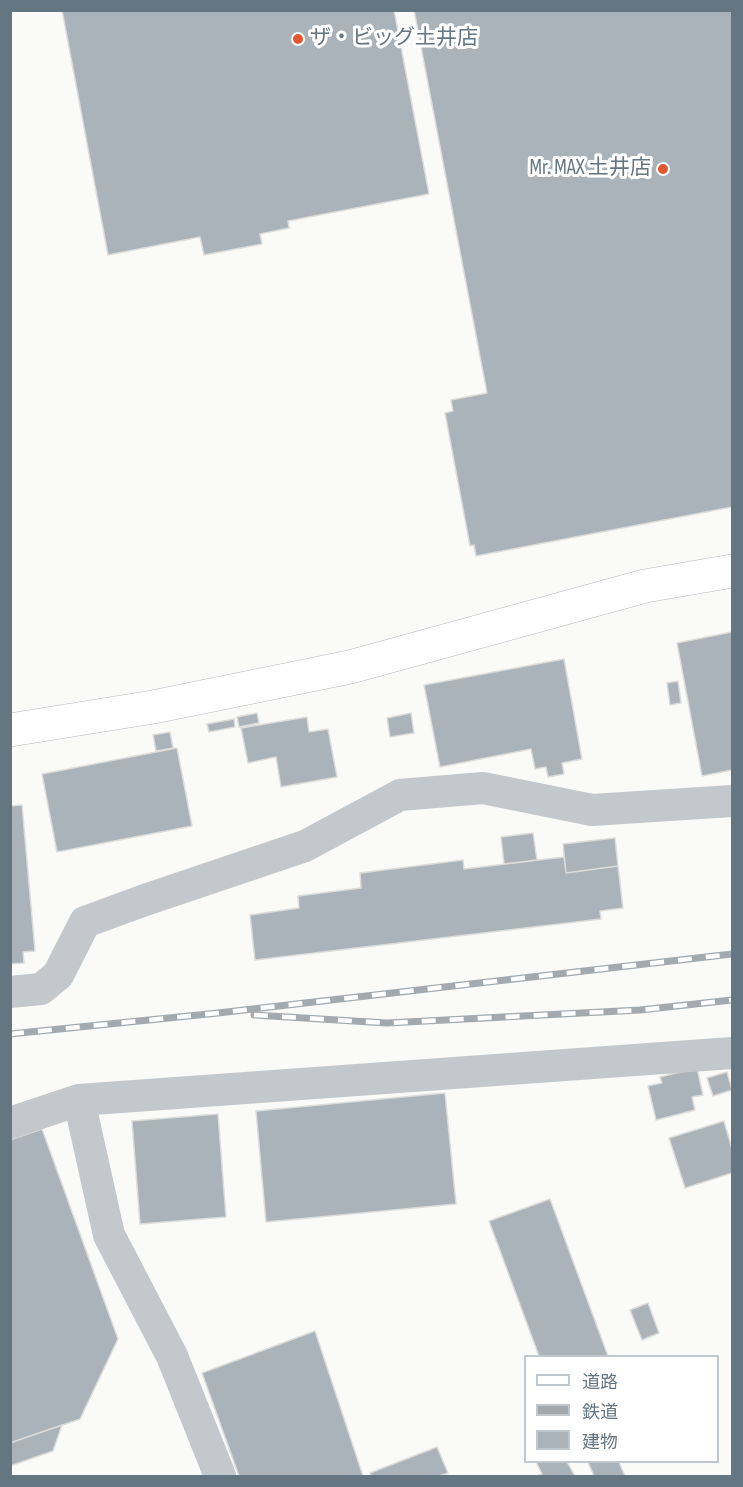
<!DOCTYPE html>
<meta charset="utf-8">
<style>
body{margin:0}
#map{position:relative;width:743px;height:1487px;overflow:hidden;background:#fafaf8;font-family:"Sofia Sans Condensed","Noto Sans JP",sans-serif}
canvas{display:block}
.frame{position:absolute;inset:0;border:12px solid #657683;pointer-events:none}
.legend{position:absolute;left:524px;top:1355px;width:195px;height:108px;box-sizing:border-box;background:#fff;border:2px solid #c1c8cd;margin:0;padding:8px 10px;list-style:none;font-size:18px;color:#657683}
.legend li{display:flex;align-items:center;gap:12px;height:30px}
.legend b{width:30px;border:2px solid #c1c8cd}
</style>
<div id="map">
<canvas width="743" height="1487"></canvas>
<div class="frame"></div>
<ul class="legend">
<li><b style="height:8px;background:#fff"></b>道路</li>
<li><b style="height:8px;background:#a2aab0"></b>鉄道</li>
<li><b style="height:16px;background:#aab3b9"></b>建物</li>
</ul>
</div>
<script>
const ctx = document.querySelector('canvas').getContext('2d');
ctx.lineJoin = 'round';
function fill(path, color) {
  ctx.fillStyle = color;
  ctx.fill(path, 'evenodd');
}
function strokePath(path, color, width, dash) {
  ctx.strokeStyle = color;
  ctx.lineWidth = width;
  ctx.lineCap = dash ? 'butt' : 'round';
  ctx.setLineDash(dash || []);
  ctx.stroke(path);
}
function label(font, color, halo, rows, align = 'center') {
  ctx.font = font + ' "Sofia Sans Condensed","Noto Sans JP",sans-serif';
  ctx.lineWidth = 6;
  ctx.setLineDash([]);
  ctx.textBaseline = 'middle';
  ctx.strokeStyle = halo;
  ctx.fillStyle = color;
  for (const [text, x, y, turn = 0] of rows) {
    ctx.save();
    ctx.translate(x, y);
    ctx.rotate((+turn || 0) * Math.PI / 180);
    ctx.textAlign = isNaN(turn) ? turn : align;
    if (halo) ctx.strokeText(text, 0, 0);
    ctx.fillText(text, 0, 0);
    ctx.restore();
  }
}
const building = new Path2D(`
 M 62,10 L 394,10 L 429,194 L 288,221 L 289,228 L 260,234 L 262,244 L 204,255 L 200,237 L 108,255 Z
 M 414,10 L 732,10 L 732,507 L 476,556 L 474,545 L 470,546 L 445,413 L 453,411 L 451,400 L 487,393 Z
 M 732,632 L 732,770 L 702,776 L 677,643 Z
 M 564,659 L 582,759 L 562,763 L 564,774 L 548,777 L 546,767 L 535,769 L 531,749 L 440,767 L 424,685 Z
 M 678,681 L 681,703 L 670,705 L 667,683 Z
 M 257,713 L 259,723 L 239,727 L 237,717 Z
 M 411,713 L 414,733 L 390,737 L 387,718 Z
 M 307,717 L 309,732 L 328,729 L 337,777 L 281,787 L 276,757 L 248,763 L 241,728 Z
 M 234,719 L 235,727 L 209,732 L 207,724 Z
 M 170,732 L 173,748 L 156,751 L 153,735 Z
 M 177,748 L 192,826 L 57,852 L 42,774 Z
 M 22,805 L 35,951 L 23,952 L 24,963 L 10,964 L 10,806 Z
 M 533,833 L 537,860 L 504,864 L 501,837 Z
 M 615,838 L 618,866 L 566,873 L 563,844 Z
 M 564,857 L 566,873 L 618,866 L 623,908 L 600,911 L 601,919 L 255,960 L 250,915 L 299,908 L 298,896 L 361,888 L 360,873 L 463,860 L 464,869 Z
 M 697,1068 L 703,1095 L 692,1097 L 695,1110 L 656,1120 L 648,1086 L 662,1083 L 660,1077 Z
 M 727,1072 L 732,1090 L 713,1096 L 707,1078 Z
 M 445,1093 L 456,1204 L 266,1222 L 256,1111 Z
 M 218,1114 L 226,1217 L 140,1224 L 132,1121 Z
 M 724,1121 L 732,1149 L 732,1173 L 685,1188 L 669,1138 Z
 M 42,1129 L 118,1339 L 80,1419 L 10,1443 L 10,1140 Z
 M 550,1199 L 608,1356 L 539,1356 L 489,1221 Z
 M 648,1303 L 659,1333 L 642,1340 L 630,1310 Z
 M 315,1331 L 363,1476 L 239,1476 L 202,1373 Z
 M 62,1425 L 53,1451 L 10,1466 L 10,1443 Z
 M 437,1447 L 448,1473 L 439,1476 L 371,1476 L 370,1473 Z
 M 536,1462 L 567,1462 L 575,1476 L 537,1476 L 542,1474 Z
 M 588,1462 L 619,1462 L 625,1476 L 594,1476 Z`);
const street = new Path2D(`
 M 10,992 L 41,989 L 58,975 L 85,922 L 145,900 L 305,846 L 400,795 L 483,788 L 592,810 L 732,801
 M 79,1100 L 109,1235 L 172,1356 L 220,1476
 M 10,1123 L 79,1100 L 732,1053`);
const secondary = new Path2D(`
 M 10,730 L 153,707 L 350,667 L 645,586 L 732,571`);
const rail = new Path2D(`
 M 254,1015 L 387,1023 L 640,1010 L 732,1000
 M 10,1034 L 218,1013 L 732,954`);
const markers = [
 [298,39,6,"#e4572e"],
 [663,169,6,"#e4572e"]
];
const poiNames = [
 ["ザ・ビッグ土井店",310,39],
 ["Mr. MAX 土井店",651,169,"right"]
];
fill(building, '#aab3b9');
strokePath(building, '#dcdcda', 1.5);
strokePath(secondary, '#b3babf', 34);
strokePath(street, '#c3c8cc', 32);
strokePath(secondary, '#fff', 33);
strokePath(rail, '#a2aab0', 7);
strokePath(rail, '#fff', 4.5, [14]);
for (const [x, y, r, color] of markers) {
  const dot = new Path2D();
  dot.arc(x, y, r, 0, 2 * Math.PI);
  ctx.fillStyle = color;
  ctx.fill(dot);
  strokePath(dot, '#fff', 2);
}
label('21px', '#657683', '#fff', poiNames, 'left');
</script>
